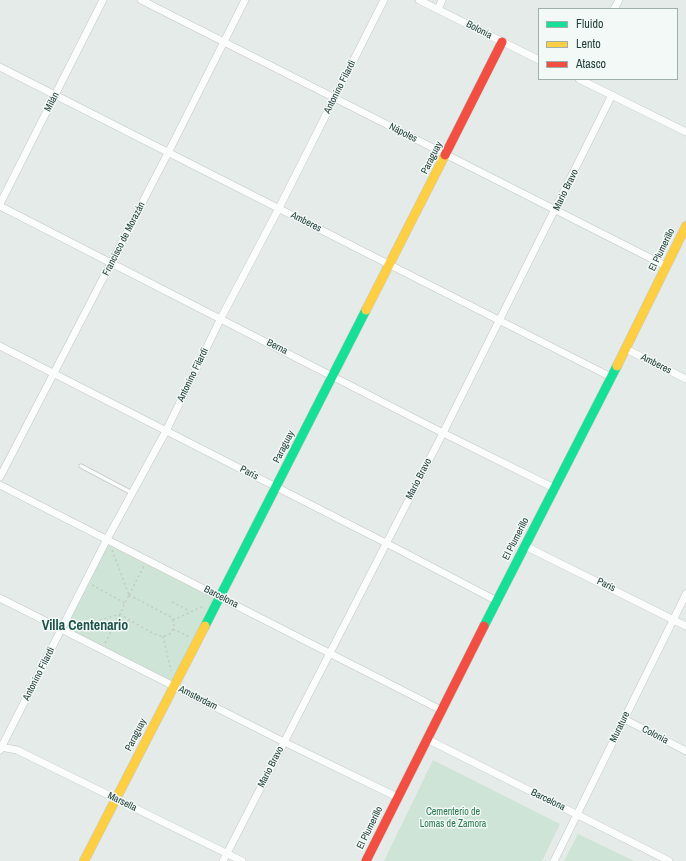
<!DOCTYPE html>
<meta charset="utf-8">
<style>
body{margin:0}
#map{position:relative;width:686px;height:861px;overflow:hidden;background:#e5ebe8;font-family:"Archivo Narrow",sans-serif}
canvas{display:block}
.legend{position:absolute;left:538px;top:8px;width:140px;height:72px;box-sizing:border-box;background:#f3f9f7;border:1px solid #9fafab;margin:0;padding:5px 7px;list-style:none;font-size:12px;color:#213f39}
.legend li{display:flex;align-items:center;gap:8px;height:20px}
.legend b{width:20px;border:1px solid #9fafab}
</style>
<div id="map">
<canvas width="686" height="861"></canvas>
<ul class="legend">
<li><b style="height:5px;background:#16e098"></b>Fluido</li>
<li><b style="height:5px;background:#ffcf43"></b>Lento</li>
<li><b style="height:5px;background:#f24e42"></b>Atasco</li>
</ul>
</div>
<script>
const ctx = document.querySelector('canvas').getContext('2d');
ctx.lineJoin = 'round';
function fill(path, color) {
  ctx.fillStyle = color;
  ctx.fill(path, 'evenodd');
}
function strokePath(path, color, width, dash) {
  ctx.strokeStyle = color;
  ctx.lineWidth = width;
  ctx.lineCap = dash ? 'butt' : 'round';
  ctx.setLineDash(dash || []);
  ctx.stroke(path);
}
function label(font, color, halo, rows, align = 'center') {
  ctx.font = font + ' "Archivo Narrow",sans-serif';
  ctx.lineWidth = 3;
  ctx.setLineDash([]);
  ctx.textBaseline = 'middle';
  ctx.strokeStyle = halo;
  ctx.fillStyle = color;
  for (const [text, x, y, turn = 0] of rows) {
    ctx.save();
    ctx.translate(x, y);
    ctx.rotate((+turn || 0) * Math.PI / 180);
    ctx.textAlign = isNaN(turn) ? turn : align;
    if (halo) ctx.strokeText(text, 0, 0);
    ctx.fillText(text, 0, 0);
    ctx.restore();
  }
}
const green = new Path2D(`
 M 107,539 L 220,596 L 174,685 L 62,629 Z
 M 433,760 L 560,824 L 542,861 L 384,861 Z
 M 578,834 L 634,861 L 564,861 Z`);
const path = new Path2D(`
 M 112,550 L 129,595
 M 92,585 L 125,603
 M 129,595 L 171,617 C 177,625 173,637 161,636 C 153,635 128,619 120,614 Z
 M 129,595 L 144,566
 M 172,602 L 190,611
 M 173,620 L 204,606
 M 76,628 L 120,614
 M 173,629 L 190,637
 M 122,631 L 129,619
 M 163,636 L 171,671
 M 105,643 L 120,614`);
const lane = new Path2D(`
 M 81,466 L 132,493`);
const street = new Path2D(`
 M 141,0 L 666,266
 M 419,0 L 539,60
 M 438,9 L 442,0
 M 614,9 L 619,0
 M 0,67 L 611,377
 M 579,79 L 686,132
 M 0,204 L 103,0
 M 0,206 L 443,433 L 554,488
 M 0,346 L 386,543 L 497,601
 M 626,349 L 686,379
 M 0,477 L 168,153 L 245,0
 M 0,485 C 148,559 294,636 441,710
 M 525,546 L 686,626
 M 0,598 L 284,742 L 397,797
 M 624,719 L 686,751
 M 427,739 L 669,861
 M 0,747 L 17,750 L 242,861
 M 0,750 L 107,539 L 166,431 L 221,318 L 279,208 L 384,0
 M 223,861 L 443,433 L 612,95
 M 554,861 L 686,594`);
const fast = new Path2D(`
 M 205,626 L 366,310
 M 484,626 L 617,366`);
const slow = new Path2D(`
 M 366,310 L 445,155
 M 617,366 L 686,226
 M 84,861 L 205,626`);
const jam = new Path2D(`
 M 445,155 L 502,42
 M 366,861 L 484,626`);
const streetNames = [
 ["Bolonia",479,30,27],
 ["Antonino Filardi",340,87,-63],
 ["Milán",52,102,-63],
 ["Nápoles",403,133,27],
 ["Paraguay",432,158,-63],
 ["Mario Bravo",566,190,-64],
 ["Amberes",306,222,27],
 ["Francisco de Morazán",124,239,-63],
 ["El Plumerillo",662,250,-64],
 ["Berna",277,347,27],
 ["Amberes",656,364,27],
 ["Antonino Filardi",193,375,-64],
 ["Paraguay",284,447,-63],
 ["París",249,473,27],
 ["Mario Bravo",419,479,-63],
 ["El Plumerillo",516,539,-63],
 ["París",606,585,26],
 ["Barcelona",221,597,27],
 ["Antonino Filardi",39,674,-63],
 ["Amsterdam",198,698,27],
 ["Murature",620,727,-64],
 ["Paraguay",136,735,-63],
 ["Colonia",655,735,27],
 ["Mario Bravo",271,767,-63],
 ["Barcelona",548,800,26],
 ["Marsella",122,802,26],
 ["El Plumerillo",370,828,-64]
];
const parkNames = [
 ["Cementerio de",453,812],
 ["Lomas de Zamora",453,824]
];
const districtNames = [
 ["Villa Centenario",85,626]
];
fill(green, '#cee4d6');
strokePath(lane, '#c2c8c5', 5);
strokePath(street, '#c2c8c5', 8);
strokePath(fast, '#c0c9c6', 10);
strokePath(slow, '#c0c9c6', 10);
strokePath(jam, '#c0c9c6', 10);
strokePath(path, '#c1cbc8', 1.5, [2, 3]);
strokePath(lane, '#fbfcfc', 3.5);
strokePath(street, '#fbfcfc', 7);
strokePath(fast, '#16e098', 9);
strokePath(slow, '#ffcf43', 9);
strokePath(jam, '#f24e42', 9);
label('10px', '#213f39', '#f3f9f7', streetNames);
label('10px', '#29784d', '#f3f9f7', parkNames);
label('bold 14px', '#1c5349', '#f3f9f7', districtNames);
</script>
